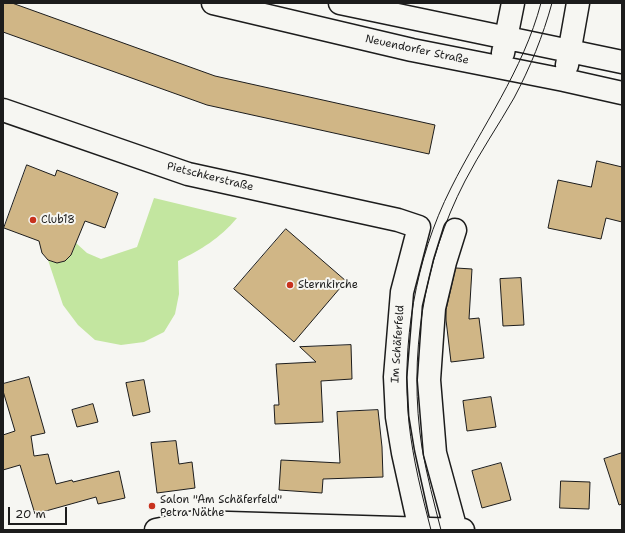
<!DOCTYPE html>
<meta charset="utf-8">
<style>
body{margin:0}
#map{position:relative;width:625px;height:533px;overflow:hidden;background:#f6f6f2;font-family:"Shantell Sans",sans-serif}
canvas{display:block}
.frame{position:absolute;inset:0;border:4px solid #1c1c1c;pointer-events:none}
.scale{position:absolute;left:8px;top:507px;width:59px;height:18px;box-sizing:border-box;border:2px solid #1c1c1c;border-top:0;padding-left:5px;font-size:12px;line-height:14px;white-space:nowrap;color:#1c1c1c;-webkit-text-stroke:3px #f6f6f2;paint-order:stroke}
</style>
<div id="map">
<canvas width="625" height="533"></canvas>
<div class="frame"></div>
<div class="scale">20 m</div>
</div>
<script>
const ctx = document.querySelector('canvas').getContext('2d');
ctx.lineJoin = 'round';
function fill(path, color) {
  ctx.fillStyle = color;
  ctx.fill(path, 'evenodd');
}
function strokePath(path, color, width, dash) {
  ctx.strokeStyle = color;
  ctx.lineWidth = width;
  ctx.lineCap = dash ? 'butt' : 'round';
  ctx.setLineDash(dash || []);
  ctx.stroke(path);
}
function label(font, color, halo, rows, align = 'center') {
  ctx.font = font + ' "Shantell Sans",sans-serif';
  ctx.lineWidth = 4;
  ctx.setLineDash([]);
  ctx.textBaseline = 'middle';
  ctx.strokeStyle = halo;
  ctx.fillStyle = color;
  for (const [text, x, y, turn = 0] of rows) {
    ctx.save();
    ctx.translate(x, y);
    ctx.rotate((+turn || 0) * Math.PI / 180);
    ctx.textAlign = isNaN(turn) ? turn : align;
    if (halo) ctx.strokeText(text, 0, 0);
    ctx.fillText(text, 0, 0);
    ctx.restore();
  }
}
const green = new Path2D(`
 M 154,198 L 237,218 C 219,239 202,249 178,261 L 179,294 L 175,314 L 164,332 L 144,342 L 121,345 L 95,340 L 78,325 L 63,305 L 48,260 C 65,267 71,258 76,243 L 87,253 L 101,259 L 137,247 Z`);
const building = new Path2D(`
 M 3,3 L 12,3 L 215,76 L 435,125 L 429,154 L 207,105 L 3,32 Z
 M 597,161 L 622,167 L 622,222 L 606,218 L 601,239 L 548,228 L 558,180 L 591,187 Z
 M 27,165 L 55,176 L 57,170 L 118,193 L 105,228 L 85,221 L 71,255 L 65,261 L 57,263 L 48,260 L 42,253 L 39,241 L 4,228 Z
 M 286,229 L 346,281 L 294,342 L 234,289 Z
 M 456,268 L 472,269 L 469,319 L 479,318 L 484,358 L 451,362 L 446,320 L 446,310 Z
 M 521,278 L 524,325 L 503,326 L 500,279 Z
 M 351,345 L 352,379 L 321,381 L 323,422 L 275,424 L 274,405 L 279,405 L 276,364 L 316,362 L 300,347 Z
 M 29,377 L 45,433 L 31,436 L 34,456 L 48,454 L 56,484 L 72,480 L 73,482 L 119,471 L 125,498 L 98,504 L 96,497 L 35,514 L 20,465 L 3,470 L 3,435 L 15,431 L 3,391 L 3,384 Z
 M 144,380 L 150,412 L 133,416 L 126,383 Z
 M 491,397 L 496,427 L 467,431 L 463,401 Z
 M 93,404 L 98,422 L 77,427 L 72,410 Z
 M 378,410 L 382,447 L 383,477 L 323,479 L 322,493 L 279,490 L 281,460 L 340,463 L 337,412 Z
 M 176,441 L 179,464 L 192,462 L 195,488 L 157,493 L 151,443 Z
 M 622,453 L 622,504 L 619,505 L 604,459 Z
 M 501,463 L 511,500 L 482,508 L 472,471 Z
 M 561,481 L 590,482 L 589,509 L 560,508 Z`);
const minor = new Path2D(`
 M 3,110 L 188,174 L 398,220 L 419,227 L 402,292 L 395,377 L 397,417 L 403,453 L 420,530
 M 455,230 L 445,262 L 434,308 L 429,380 L 435,453 L 456,530
 M 156,530 L 195,522 L 463,530`);
const tertiary = new Path2D(`
 M 213,3 L 412,50 L 564,80 L 622,93
 M 340,3 L 622,62
 M 503,53 L 513,3
 M 567,65 L 578,3`);
const tram = new Path2D(`
 M 431,530 C 422,495 413,460 409,423 C 401,344 415,259 451,188 C 482,126 523,71 541,3
 M 441,530 C 434,503 427,476 422,448 C 408,357 423,262 465,181 C 480,152 498,126 514,98 C 530,68 543,36 552,3`);
const markers = [
 [33,220,4,"#c8321e"],
 [290,285,4,"#c8321e"],
 [152,506,4,"#c8321e"]
];
const streetNames = [
 ["Neuendorfer Straße",417,50,12],
 ["Pietschkerstraße",210,177,14],
 ["Im Schäferfeld",398,344,-86]
];
const poiNames = [
 ["Club18",41,220],
 ["Sternkirche",298,285],
 ["Salon \"Am Schäferfeld\"",160,500],
 ["Petra Näthe",160,513]
];
fill(green, '#c3e6a0');
fill(building, '#d0b686');
strokePath(building, '#1c1c1c', 1);
strokePath(minor, '#1c1c1c', 25);
strokePath(tertiary, '#1c1c1c', 25);
strokePath(minor, '#f6f6f2', 22);
strokePath(tertiary, '#f6f6f2', 22);
strokePath(tram, '#1c1c1c', 1);
for (const [x, y, r, color] of markers) {
  const dot = new Path2D();
  dot.arc(x, y, r, 0, 2 * Math.PI);
  ctx.fillStyle = color;
  ctx.fill(dot);
  strokePath(dot, '#f6f6f2', 1.5);
}
label('11px', '#1c1c1c', '#f6f6f2', streetNames);
label('11px', '#1c1c1c', '#f6f6f2', poiNames, 'left');
</script>
